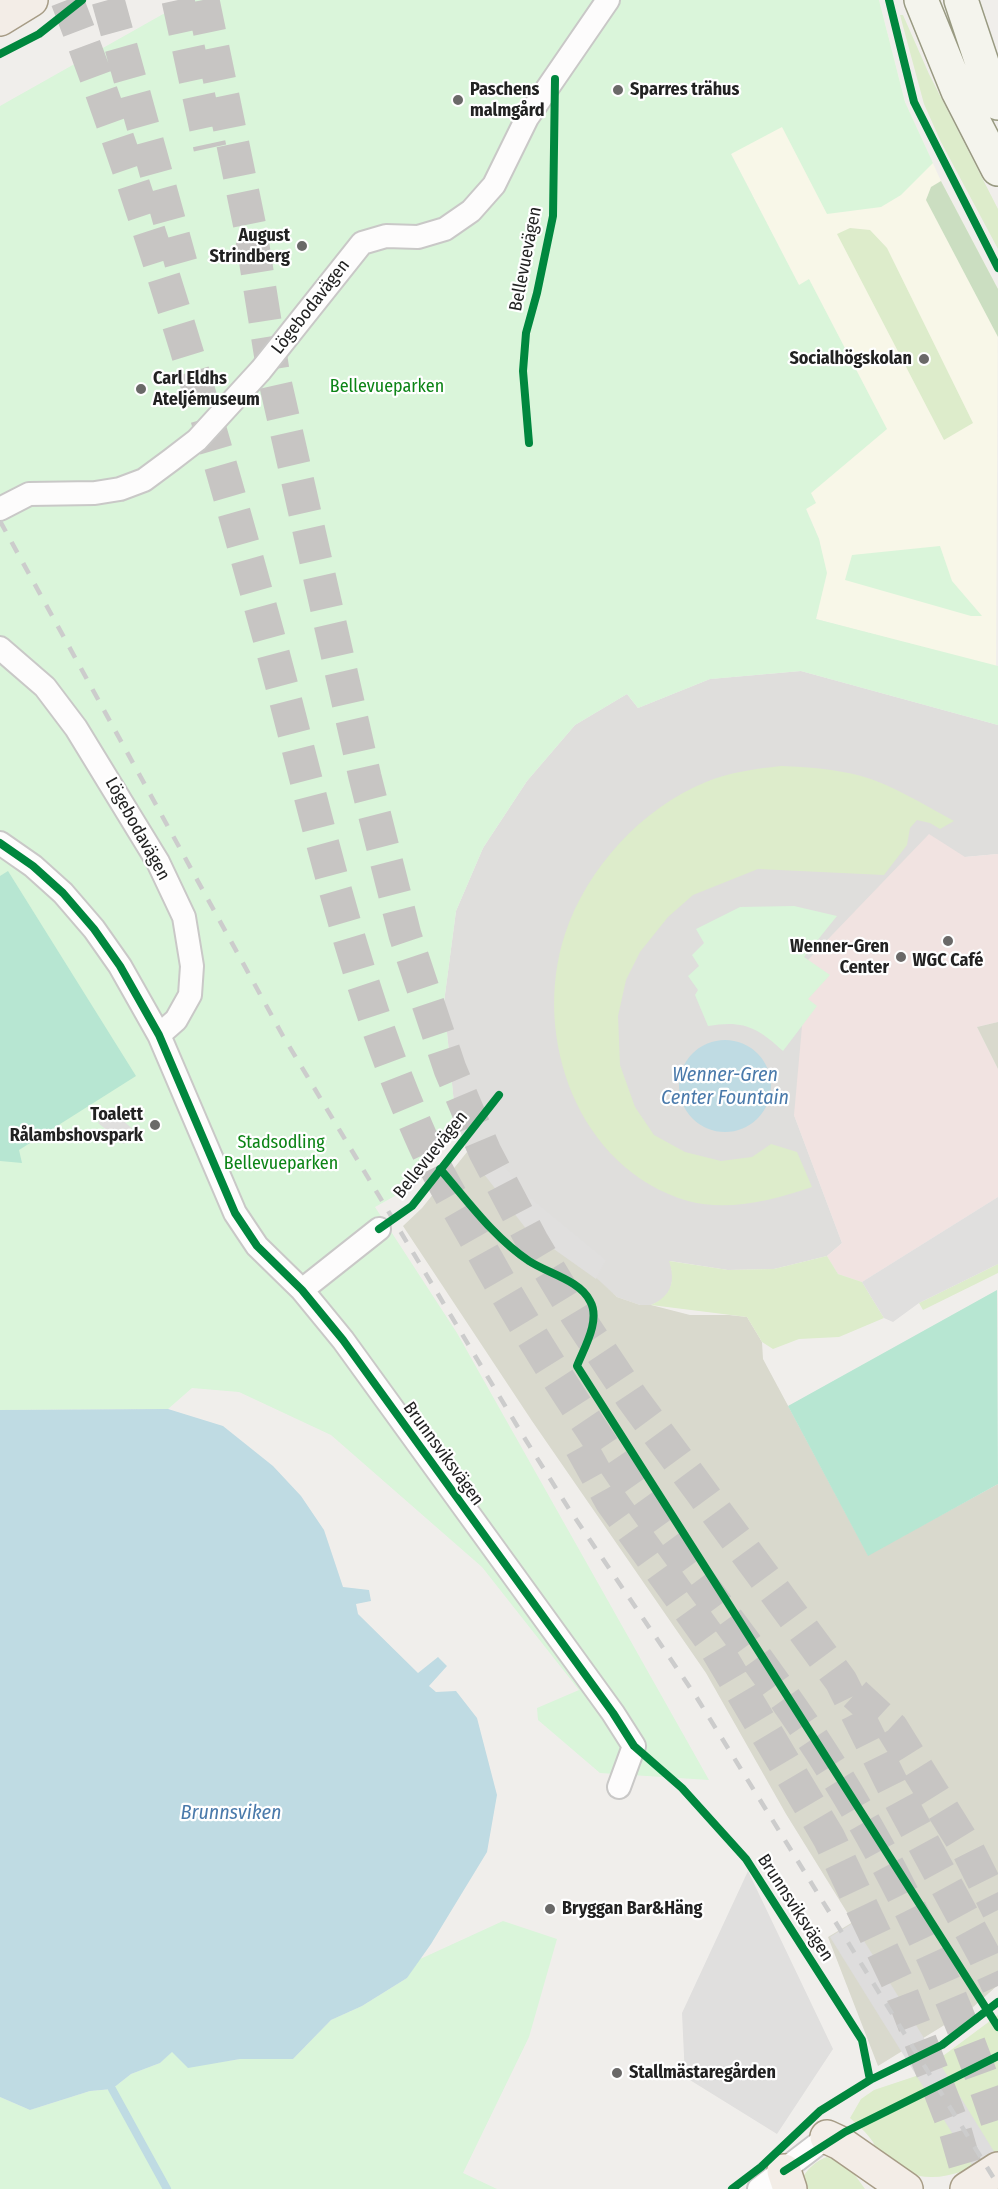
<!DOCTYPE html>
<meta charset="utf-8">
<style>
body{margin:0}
canvas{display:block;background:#f0eeeb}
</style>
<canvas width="998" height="2189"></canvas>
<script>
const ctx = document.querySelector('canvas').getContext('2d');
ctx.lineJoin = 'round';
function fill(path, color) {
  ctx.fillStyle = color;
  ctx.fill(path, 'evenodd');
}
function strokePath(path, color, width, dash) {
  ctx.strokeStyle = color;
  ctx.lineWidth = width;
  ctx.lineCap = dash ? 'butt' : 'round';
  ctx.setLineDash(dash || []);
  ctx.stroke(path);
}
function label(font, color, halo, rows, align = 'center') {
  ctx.font = font + ' "Fira Sans Condensed",sans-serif';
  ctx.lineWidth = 4.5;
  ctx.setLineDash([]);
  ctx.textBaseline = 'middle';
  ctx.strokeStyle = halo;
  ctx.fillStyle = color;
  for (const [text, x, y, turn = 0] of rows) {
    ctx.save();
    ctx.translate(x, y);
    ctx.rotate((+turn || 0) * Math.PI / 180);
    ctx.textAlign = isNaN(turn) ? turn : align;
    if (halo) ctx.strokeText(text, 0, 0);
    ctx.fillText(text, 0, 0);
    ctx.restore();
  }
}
const residential = new Path2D(`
 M 801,671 L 998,725 L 998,854 L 965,857 L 794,1115 L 842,1243 L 827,1256 L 774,1269 L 728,1270 L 670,1261 L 673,1277 L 670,1290 L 662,1300 L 651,1305 L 640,1305 L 617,1297 L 596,1279 L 478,1168 L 467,1152 L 455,1114 L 444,1002 L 456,911 L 483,848 L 527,781 L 575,725 L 627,694 L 638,708 L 710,679 Z`);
const commercial = new Path2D(`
 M 929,834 L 965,857 L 998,854 L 998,1022 L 977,1027 L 998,1069 L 998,1197 L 862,1282 L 838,1274 L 827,1256 L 842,1243 L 794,1115 L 808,960 Z`);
const education = new Path2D(`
 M 879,0 L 905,102 L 941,181 L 998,289 L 996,667 L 816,619 L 826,573 L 819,539 L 806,509 L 811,493 L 810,280 L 799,286 L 731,154 Z`);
const construction = new Path2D(`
 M 998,1022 L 998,1069 L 977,1027 Z
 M 467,1152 L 478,1168 L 617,1297 L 640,1305 L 651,1305 L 690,1315 L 729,1315 L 747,1317 L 762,1342 L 763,1359 L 868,1555 L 998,1484 L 998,1985 L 972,2008 L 878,2066 L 828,1937 L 853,1922 L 786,1814 L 706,1673 L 532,1421 L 403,1226 L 422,1208 Z`);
const grass = new Path2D(`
 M 900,15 L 903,15 L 929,74 L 998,209 L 998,249 L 941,142 L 924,104 Z
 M 850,228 L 870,230 L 887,248 L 973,423 L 944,440 L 837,234 Z
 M 781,766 C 808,767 835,769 861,776 C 893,785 924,805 954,821 L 940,829 L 930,823 L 917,820 L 910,828 L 907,845 L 884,875 L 758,869 L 693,895 L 668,917 L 640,952 L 626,980 L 618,1016 L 620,1065 L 635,1107 L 654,1135 L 685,1152 L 721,1161 L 752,1157 L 771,1144 L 797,1152 L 812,1187 C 774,1200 728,1212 688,1201 C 578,1169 531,1037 565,934 C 587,868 642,808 706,782 C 730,772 755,769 781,766 Z
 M 827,1256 L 838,1274 L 862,1282 L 884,1318 L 839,1337 L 799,1339 L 773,1349 L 762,1342 L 747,1317 L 651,1305 C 671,1296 676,1282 669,1261 L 728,1270 L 774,1269 Z
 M 998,1264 L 998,1273 L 923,1310 L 919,1303 Z
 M 998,2015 L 998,2153 C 956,2180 917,2189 878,2155 C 875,2151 875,2146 873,2142 C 867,2133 858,2125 850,2118 L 861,2099 L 874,2090 L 916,2076 Z
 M 827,2157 L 847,2164 L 865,2189 L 798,2189 C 801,2175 814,2161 827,2157 Z`);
const forest = new Path2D(`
 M 941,181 L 998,289 L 998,337 L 926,200 L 931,187 Z`);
const park = new Path2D(`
 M 188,0 L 879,0 L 905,102 L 933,163 L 901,195 L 881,207 L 827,214 L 782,127 L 731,154 L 799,285 L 809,279 L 887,429 L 811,493 L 816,503 L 806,509 L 819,539 L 827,573 L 816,619 L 998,666 L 998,725 L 801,671 L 710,679 L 638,708 L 627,694 L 575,725 L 527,781 L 483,848 L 456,911 L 444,1002 L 455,1114 L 402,1192 L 375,1207 L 457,1333 L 709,1780 L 600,1773 L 538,1720 L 537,1708 L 579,1690 L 482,1567 L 331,1435 L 239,1392 L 192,1388 L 168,1409 L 0,1410 L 0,106 Z
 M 940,546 L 952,581 L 982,616 L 971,616 L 845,580 L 852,555 Z
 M 794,906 L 837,916 L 804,957 L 830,975 L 808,999 L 817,1006 L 783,1051 C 757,1027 743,1020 708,1026 L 695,995 L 698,990 L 688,976 L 699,966 L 692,955 L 704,943 L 696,929 L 740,907 Z
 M 503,1921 L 557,1939 L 529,2037 L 463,2173 L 497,2189 L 0,2189 L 0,2097 L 30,2110 L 90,2091 L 112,2089 L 131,2074 L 160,2063 L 172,2051 L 188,2067 L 240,2059 L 293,2059 L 331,2020 L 362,2006 L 407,1978 L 418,1960 Z`);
const pitch = new Path2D(`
 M 8,871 L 136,1076 L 19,1150 L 22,1163 L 0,1161 L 0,876 Z
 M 997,1290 L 998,1484 L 868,1556 L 788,1406 Z`);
const parking = new Path2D(`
 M 111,1110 L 136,1132 L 124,1144 L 98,1123 Z
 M 486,1142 L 527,1195 L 606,1260 L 596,1279 L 527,1230 L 467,1152 Z
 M 998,1197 L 998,1264 L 919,1303 L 893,1322 L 884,1318 L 862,1282 Z
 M 748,1871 L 833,2049 L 777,2134 L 685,2077 L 682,2013 Z`);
const water = new Path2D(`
 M679 1086a46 46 0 1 1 92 0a46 46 0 1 1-92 0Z
 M 168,1409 L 223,1426 L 273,1466 L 301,1496 L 324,1530 L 343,1587 L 369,1590 L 371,1601 L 356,1604 L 358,1614 L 418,1673 L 438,1657 L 447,1666 L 429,1686 L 436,1692 L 456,1691 L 477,1718 L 497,1795 L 487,1852 L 431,1944 L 407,1978 L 362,2006 L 331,2020 L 293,2059 L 240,2059 L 188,2068 L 172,2052 L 160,2063 L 131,2074 L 112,2089 L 90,2091 L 30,2110 L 0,2097 L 0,1410 Z`);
const pier = new Path2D(`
 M 853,1923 L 998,2158 L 998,2189 L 987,2189 L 830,1937 Z`);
const stream = new Path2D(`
 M 112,2089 L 167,2189`);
const motorwayTunnel = new Path2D(`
 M 67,0 C 146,204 208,416 266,627 C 314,801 349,978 424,1144 C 440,1179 461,1213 480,1247 C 525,1329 577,1409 630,1486 C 693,1576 762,1661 822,1753 C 896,1868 955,1994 998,2124
 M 108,0 L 181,263
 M 178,0 L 210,148
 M 203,0 L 250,227 L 274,377 L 365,777 L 405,935 L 450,1069 L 485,1152 L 532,1241 L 576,1314 L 632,1398 L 841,1681 L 899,1798 L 984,1955 L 998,1986
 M 581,1447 L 611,1501 L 711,1640 L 829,1838 L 897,1981 L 955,2130 L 972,2189
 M 855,1694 L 892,1728 L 968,1850 L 998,1910`);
const minor = new Path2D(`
 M 0,509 L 29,494 L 95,493 L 120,489 L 144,480 L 171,460 L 197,440 L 261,370 L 362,243 L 386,236 L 418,237 L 445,229 L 471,211 L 494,185 L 527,118 L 608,0
 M 0,648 L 45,687 L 76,728 L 158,862 L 184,917 L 192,966 L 190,995 L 176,1020 L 159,1035
 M 0,843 L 33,866 L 63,893 L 94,929 L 120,966 L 159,1035 L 235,1213 L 257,1246 L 302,1290 L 343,1340 L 613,1713 L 634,1746 L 619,1787
 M 302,1290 L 379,1229
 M 759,2189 L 827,2137`);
const secondary = new Path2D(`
 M 921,0 L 958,91 L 998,169
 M 961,0 L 986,75 L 998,103`);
const primary = new Path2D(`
 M 0,19 L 31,0
 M 827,2137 L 840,2143 L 906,2189
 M 784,2171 L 790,2189
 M 967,2189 L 998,2169`);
const rail = new Path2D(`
 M 0,521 L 283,1036 L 522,1434 L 569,1509 L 697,1698 L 998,2185`);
const cycleway = new Path2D(`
 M 889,0 L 914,102 L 998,268
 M 0,54 L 39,34 L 82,0
 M 529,443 L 523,371 L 526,333 L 537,293 L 553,216 L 555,79
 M 0,843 L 33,866 L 63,893 L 94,929 L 120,966 L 159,1035 L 235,1213 L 257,1246 L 302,1290 L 343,1340 L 613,1713 L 634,1746 L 682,1788 L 746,1859 L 862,2040 L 870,2080
 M 440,1169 C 467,1200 494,1238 529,1261 C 547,1273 580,1280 590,1301 C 601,1320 584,1348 577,1366 L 998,2027
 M 379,1229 L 412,1206 L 499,1095
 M 784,2171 L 845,2132 L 998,2056
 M 732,2189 L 761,2167 L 820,2111 L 870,2080 L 942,2045 L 998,2002`);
const markers = [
 [618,90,6,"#6a6968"],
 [458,100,6,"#6a6968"],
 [302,246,6,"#6a6968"],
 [924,359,6,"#6a6968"],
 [141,389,6,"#6a6968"],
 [948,941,6,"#6a6968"],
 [901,957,6,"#6a6968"],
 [155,1125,6,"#6a6968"],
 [550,1909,6,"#6a6968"],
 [617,2073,6,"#6a6968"]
];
const poiNames = [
 ["Paschens",470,90],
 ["malmgård",470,111],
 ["Sparres trähus",630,90],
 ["August",290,236,"right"],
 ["Strindberg",290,257,"right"],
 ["Socialhögskolan",912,359,"right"],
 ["Carl Eldhs",153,379],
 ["Ateljémuseum",153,400],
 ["Wenner-Gren",889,947,"right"],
 ["Center",889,968,"right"],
 ["WGC Café",948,961,"center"],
 ["Toalett",143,1115,"right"],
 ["Rålambshovspark",143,1136,"right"],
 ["Bryggan Bar&Häng",562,1909],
 ["Stallmästaregården",629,2073]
];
const streetNames = [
 ["Bellevuevägen",526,259,-79],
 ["Lögebodavägen",311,307,-52],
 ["Lögebodavägen",137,829,61],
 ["Bellevuevägen",431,1155,-51],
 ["Brunnsviksvägen",443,1454,54],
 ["Brunnsviksvägen",795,1908,57]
];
const parkNames = [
 ["Bellevueparken",387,387],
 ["Stadsodling",281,1143],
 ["Bellevueparken",281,1164]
];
const waterNames = [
 ["Wenner-Gren",725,1075],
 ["Center Fountain",725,1098],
 ["Brunnsviken",231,1813]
];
fill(residential, '#dfdedc');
fill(commercial, '#f1e3e1');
fill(education, '#f8f7e8');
fill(construction, '#d9d9cd');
fill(grass, '#ddeccb');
fill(forest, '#cbdec1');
fill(park, '#daf5da');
fill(pitch, '#b7e6d2');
fill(parking, '#e0dfde');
fill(water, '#bfdbe3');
fill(pier, '#dedddd');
strokePath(stream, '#bfdbe3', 8);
strokePath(motorwayTunnel, '#c7c5c3', 33, [33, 16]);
strokePath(minor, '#c9c8c7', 26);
strokePath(secondary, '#999a82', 36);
strokePath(primary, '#a79c86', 36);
strokePath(minor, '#fdfcfc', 22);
strokePath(secondary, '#f4f4ed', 33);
strokePath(primary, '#f3ede7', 33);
strokePath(rail, '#ccc', 4.5, [12, 12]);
strokePath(cycleway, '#00873e', 8);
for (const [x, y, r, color] of markers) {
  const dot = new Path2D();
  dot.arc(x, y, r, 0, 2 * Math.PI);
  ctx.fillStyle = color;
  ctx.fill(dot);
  strokePath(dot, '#fff', 2);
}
label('bold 18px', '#222', '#fff', poiNames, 'left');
label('18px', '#222', '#fff', streetNames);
label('18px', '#0c8416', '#fff', parkNames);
label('italic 20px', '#4a7aab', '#fff', waterNames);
</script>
